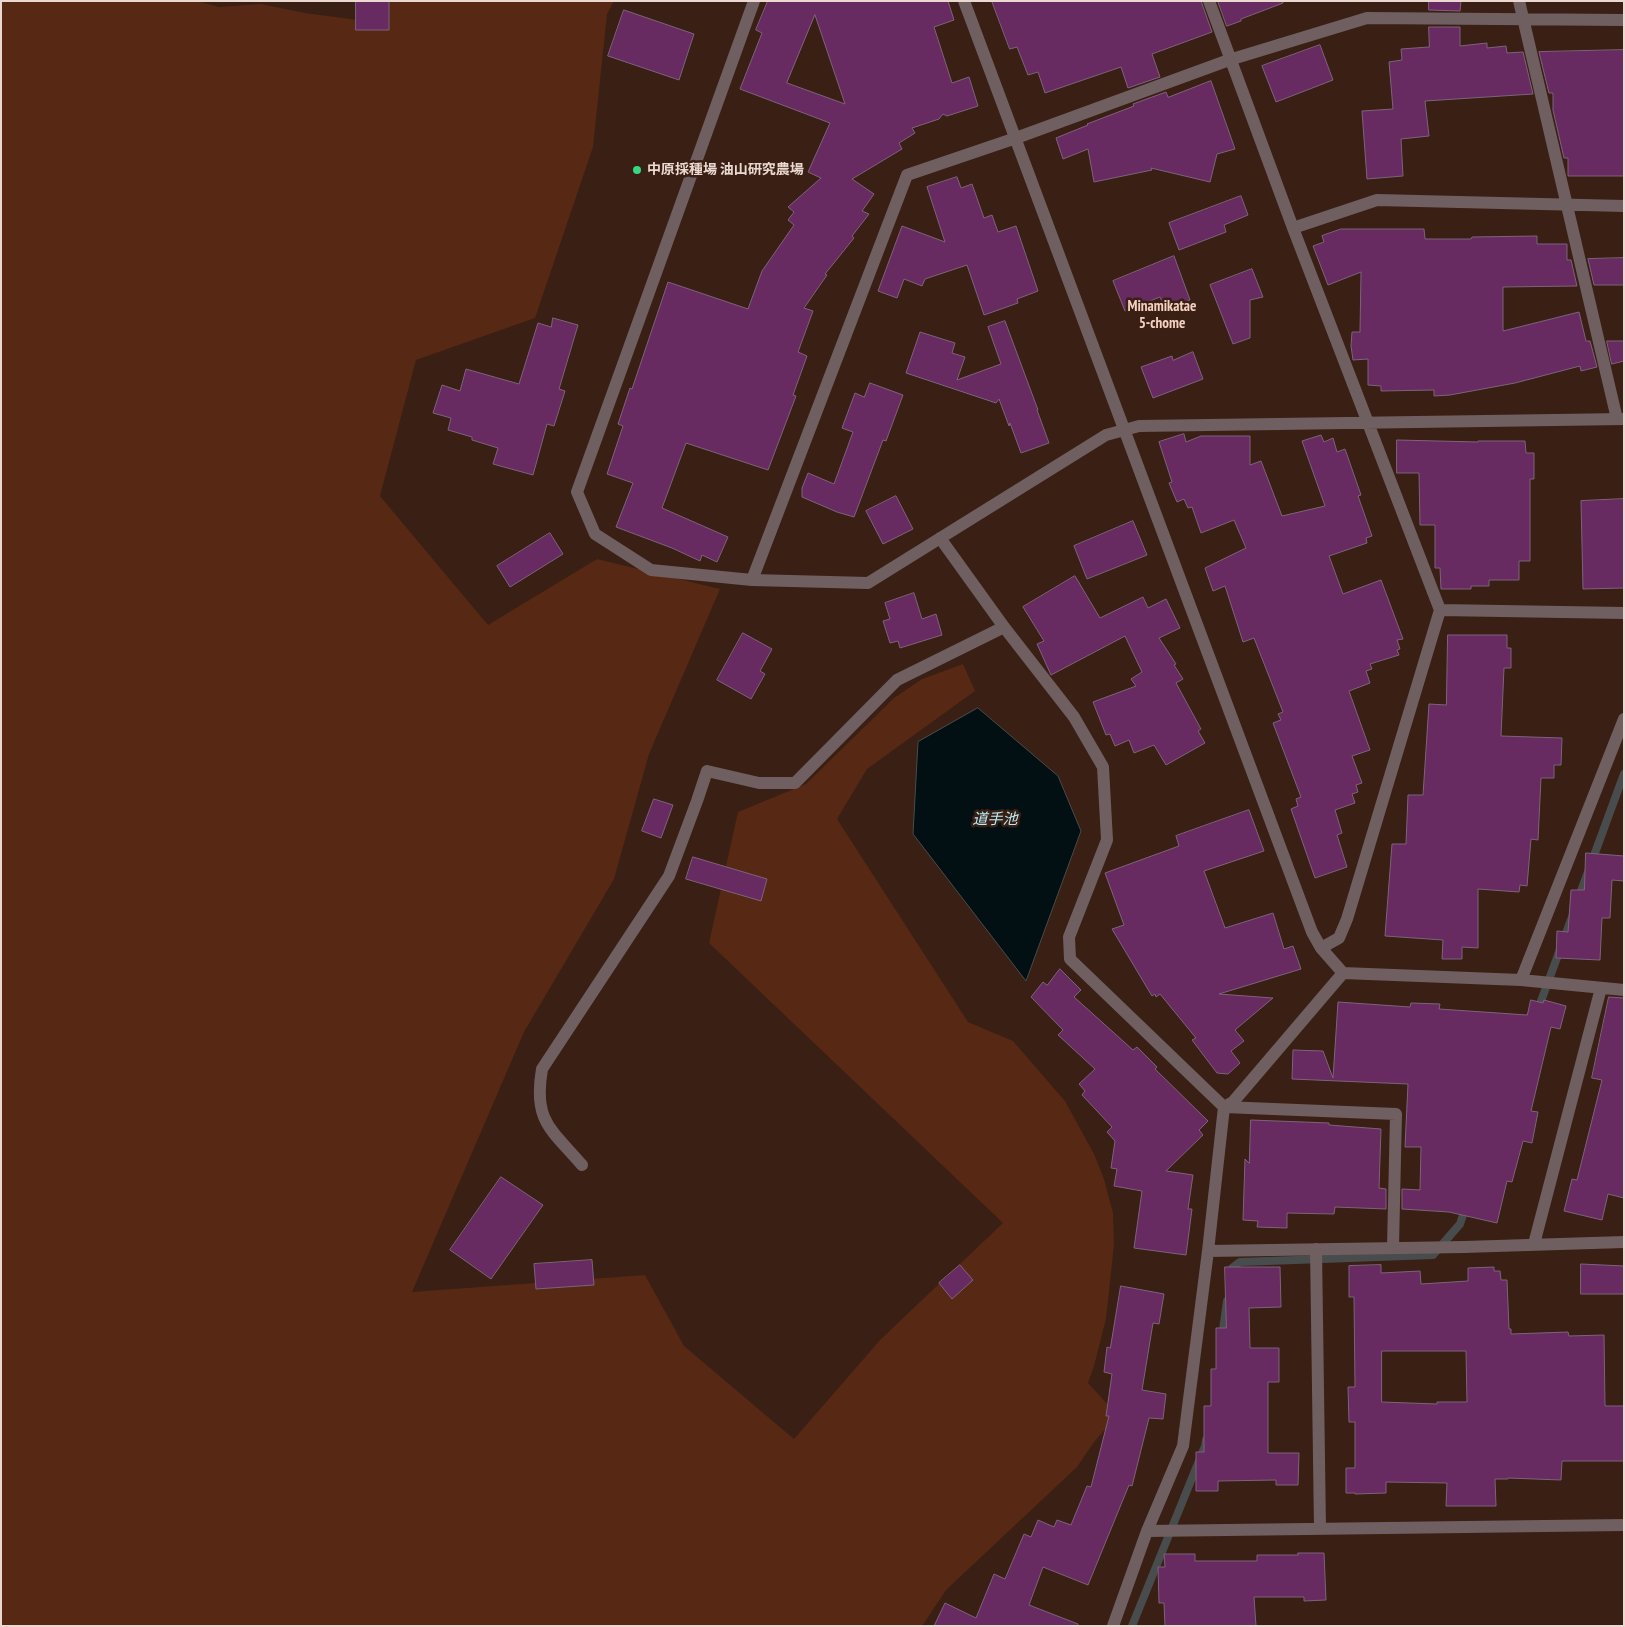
<!DOCTYPE html>
<meta charset="utf-8">
<style>
body{margin:0}
#map{position:relative;width:1625px;height:1627px;overflow:hidden;background:#3a1f14;font-family:"PT Sans Narrow",sans-serif}
canvas{display:block}
.frame{position:absolute;inset:0;border:2px solid #ebd9d1;pointer-events:none}
</style>
<div id="map">
<canvas width="1625" height="1627"></canvas>
<div class="frame"></div>
</div>
<script>
const ctx = document.querySelector('canvas').getContext('2d');
ctx.lineJoin = 'round';
function fill(path, color) {
  ctx.fillStyle = color;
  ctx.fill(path, 'evenodd');
}
function strokePath(path, color, width, dash) {
  ctx.strokeStyle = color;
  ctx.lineWidth = width;
  ctx.lineCap = dash ? 'butt' : 'round';
  ctx.setLineDash(dash || []);
  ctx.stroke(path);
}
function label(font, color, halo, rows, align = 'center') {
  ctx.font = font + ' "PT Sans Narrow","Noto Sans JP",sans-serif';
  ctx.lineWidth = 5;
  ctx.setLineDash([]);
  ctx.textBaseline = 'middle';
  ctx.strokeStyle = halo;
  ctx.fillStyle = color;
  for (const [text, x, y, turn = 0] of rows) {
    ctx.save();
    ctx.translate(x, y);
    ctx.rotate((+turn || 0) * Math.PI / 180);
    ctx.textAlign = isNaN(turn) ? turn : align;
    if (halo) ctx.strokeText(text, 0, 0);
    ctx.fillText(text, 0, 0);
    ctx.restore();
  }
}
const green = new Path2D(`
 M 1,1 L 197,1 L 219,7 L 261,4 L 305,13 L 373,22 L 387,1 L 614,1 L 607,14 L 593,147 L 535,318 L 416,360 L 380,496 L 488,625 L 597,559 L 720,589 L 649,754 L 614,879 L 524,1032 L 412,1292 L 645,1275 L 684,1346 L 794,1439 L 880,1340 L 1003,1223 L 709,943 L 738,812 L 806,784 L 894,698 L 922,679 L 963,664 L 975,691 L 867,769 L 837,819 L 968,1022 L 1013,1041 L 1065,1101 L 1094,1154 L 1104,1179 L 1113,1213 L 1114,1245 L 1106,1319 L 1094,1366 L 1088,1383 L 1111,1408 L 1109,1425 L 1094,1442 L 1077,1467 L 946,1590 L 922,1626 L 1,1626 Z`);
const water = new Path2D(`
 M 978,708 L 1058,776 L 1081,831 L 1026,981 L 913,834 L 918,742 Z`);
const stream = new Path2D(`
 M 1592,861 L 1624,774
 M 1578,899 L 1588,872
 M 1537,1012 L 1572,917
 M 1231,1275 L 1232,1268 L 1240,1262 L 1433,1255 L 1460,1224 L 1466,1206
 M 1222,1337 L 1227,1301
 M 1132,1626 L 1205,1446 L 1206,1440`);
const building = new Path2D(`
 M 356,1 L 389,1 L 389,30 L 356,30 Z
 M 768,1 L 948,1 L 954,20 L 934,27 L 952,83 L 969,77 L 978,106 L 947,116 L 943,114 L 939,119 L 912,128 L 915,133 L 899,143 L 902,149 L 852,179 L 874,194 L 862,211 L 869,214 L 852,236 L 854,238 L 825,274 L 827,275 L 804,308 L 813,311 L 798,352 L 807,356 L 793,395 L 796,396 L 768,470 L 686,443 L 662,508 L 728,537 L 717,562 L 702,555 L 700,561 L 672,548 L 616,527 L 633,483 L 607,474 L 623,426 L 618,424 L 630,388 L 632,389 L 668,282 L 748,309 L 762,271 L 794,225 L 788,220 L 794,212 L 788,207 L 821,178 L 808,172 L 830,123 L 740,89 L 762,33 L 756,30 ZM 815,15 L 845,104 L 787,83 Z
 M 992,1 L 1201,1 L 1212,32 L 1152,54 L 1160,77 L 1128,88 L 1121,67 L 1045,93 L 1038,72 L 1028,75 L 1017,47 L 1010,49 Z
 M 1218,1 L 1283,1 L 1283,3 L 1241,19 L 1241,21 L 1227,26 Z
 M 1429,1 L 1461,1 L 1460,11 L 1429,10 Z
 M 624,10 L 694,34 L 679,80 L 608,56 Z
 M 1429,27 L 1460,27 L 1460,46 L 1487,43 L 1487,48 L 1506,46 L 1507,53 L 1523,52 L 1533,94 L 1425,101 L 1429,136 L 1401,139 L 1403,176 L 1367,179 L 1362,111 L 1393,109 L 1389,62 L 1402,60 L 1401,49 L 1429,47 Z
 M 1320,45 L 1333,80 L 1276,102 L 1262,66 Z
 M 1624,50 L 1624,176 L 1568,176 L 1568,158 L 1564,158 L 1553,110 L 1553,93 L 1549,93 L 1539,52 Z
 M 1211,81 L 1235,149 L 1217,154 L 1210,182 L 1151,168 L 1152,170 L 1094,182 L 1088,149 L 1063,159 L 1056,138 L 1088,125 L 1087,124 L 1134,106 L 1133,104 L 1166,92 L 1168,97 Z
 M 957,177 L 961,188 L 972,184 L 984,218 L 992,215 L 998,232 L 1016,226 L 1038,291 L 1017,299 L 1018,303 L 984,315 L 967,265 L 925,279 L 922,286 L 904,279 L 897,298 L 878,291 L 902,226 L 945,242 L 927,187 Z
 M 1241,196 L 1248,215 L 1224,225 L 1226,232 L 1179,250 L 1169,223 Z
 M 1341,229 L 1424,229 L 1425,239 L 1471,239 L 1472,237 L 1537,236 L 1537,244 L 1567,244 L 1567,260 L 1571,260 L 1577,286 L 1503,287 L 1503,331 L 1579,312 L 1586,341 L 1590,341 L 1597,367 L 1581,371 L 1580,366 L 1515,383 L 1450,395 L 1434,396 L 1434,390 L 1381,391 L 1381,386 L 1368,385 L 1368,359 L 1353,360 L 1351,346 L 1352,332 L 1360,332 L 1361,272 L 1328,285 L 1313,246 L 1324,242 L 1322,236 Z
 M 1174,256 L 1190,300 L 1165,309 L 1160,297 L 1125,311 L 1113,281 Z
 M 1624,258 L 1624,285 L 1594,285 L 1588,259 Z
 M 1252,269 L 1263,297 L 1250,300 L 1250,338 L 1233,344 L 1210,285 Z
 M 553,318 L 578,325 L 559,389 L 565,391 L 554,426 L 547,424 L 533,475 L 493,464 L 498,448 L 472,440 L 472,437 L 448,430 L 451,418 L 433,413 L 442,385 L 460,391 L 466,369 L 519,384 L 538,323 L 551,327 Z
 M 1005,321 L 1038,410 L 1037,410 L 1049,443 L 1021,453 L 1010,423 L 1009,426 L 999,399 L 996,403 L 906,373 L 920,332 L 955,343 L 952,353 L 965,357 L 957,380 L 1001,364 L 988,327 Z
 M 1607,341 L 1624,341 L 1624,361 L 1612,364 Z
 M 1193,352 L 1203,379 L 1153,398 L 1141,367 L 1172,356 L 1173,360 Z
 M 870,383 L 903,395 L 886,441 L 883,440 L 854,517 L 837,512 L 802,497 L 802,488 L 808,473 L 834,484 L 853,432 L 842,428 L 855,393 L 864,397 Z
 M 1184,434 L 1186,442 L 1201,436 L 1250,436 L 1250,465 L 1261,461 L 1282,516 L 1325,506 L 1302,441 L 1321,435 L 1324,442 L 1333,438 L 1337,452 L 1345,449 L 1361,495 L 1358,496 L 1372,536 L 1366,538 L 1367,543 L 1329,556 L 1343,594 L 1381,580 L 1403,639 L 1397,640 L 1400,649 L 1397,650 L 1399,655 L 1370,664 L 1372,669 L 1366,671 L 1370,683 L 1349,691 L 1370,750 L 1352,756 L 1362,783 L 1356,785 L 1358,792 L 1352,794 L 1355,803 L 1335,810 L 1342,833 L 1337,835 L 1347,867 L 1315,878 L 1291,809 L 1298,806 L 1296,799 L 1301,797 L 1273,723 L 1281,720 L 1278,714 L 1283,712 L 1254,638 L 1243,642 L 1225,586 L 1213,591 L 1205,568 L 1246,548 L 1234,520 L 1201,533 L 1192,507 L 1188,508 L 1184,499 L 1177,502 L 1169,483 L 1172,482 L 1159,442 Z
 M 1397,440 L 1478,442 L 1478,441 L 1525,441 L 1526,453 L 1534,453 L 1534,479 L 1530,479 L 1530,561 L 1519,561 L 1519,580 L 1489,580 L 1489,586 L 1471,586 L 1471,589 L 1441,589 L 1440,568 L 1435,568 L 1435,525 L 1420,525 L 1419,473 L 1397,473 Z
 M 896,496 L 913,529 L 883,544 L 866,511 Z
 M 1624,499 L 1624,588 L 1583,589 L 1581,501 Z
 M 1133,521 L 1147,555 L 1087,579 L 1074,546 Z
 M 550,533 L 563,554 L 510,587 L 497,566 Z
 M 1075,576 L 1100,618 L 1143,597 L 1148,608 L 1166,599 L 1180,628 L 1159,638 L 1176,664 L 1174,665 L 1183,679 L 1176,683 L 1201,729 L 1198,731 L 1205,743 L 1166,765 L 1154,745 L 1134,753 L 1129,740 L 1115,746 L 1110,734 L 1106,735 L 1093,702 L 1136,686 L 1131,679 L 1142,672 L 1125,636 L 1051,675 L 1037,644 L 1044,641 L 1023,607 Z
 M 914,593 L 922,619 L 936,614 L 942,635 L 900,648 L 898,641 L 890,643 L 883,621 L 890,619 L 885,603 Z
 M 743,633 L 772,649 L 760,671 L 765,674 L 751,699 L 717,680 Z
 M 1448,635 L 1507,635 L 1507,648 L 1511,648 L 1511,668 L 1504,668 L 1501,736 L 1562,738 L 1561,765 L 1554,765 L 1554,778 L 1541,778 L 1538,840 L 1531,839 L 1527,886 L 1520,885 L 1519,892 L 1478,889 L 1478,948 L 1462,947 L 1462,959 L 1442,959 L 1443,940 L 1385,936 L 1392,844 L 1406,844 L 1408,795 L 1423,795 L 1429,704 L 1446,705 Z
 M 654,799 L 673,805 L 661,838 L 642,831 Z
 M 1249,810 L 1264,851 L 1204,871 L 1225,928 L 1273,913 L 1284,949 L 1293,946 L 1301,969 L 1219,994 L 1273,998 L 1235,1030 L 1244,1041 L 1231,1051 L 1240,1063 L 1228,1074 L 1217,1073 L 1192,1040 L 1196,1038 L 1160,994 L 1156,997 L 1155,994 L 1152,996 L 1112,929 L 1124,925 L 1105,873 L 1179,846 L 1176,836 Z
 M 1586,853 L 1624,856 L 1624,881 L 1612,880 L 1610,918 L 1602,918 L 1600,960 L 1556,958 L 1557,931 L 1568,932 L 1571,890 L 1584,890 Z
 M 693,857 L 767,879 L 761,901 L 686,879 Z
 M 1060,969 L 1081,990 L 1074,997 L 1133,1050 L 1137,1047 L 1157,1067 L 1155,1069 L 1208,1121 L 1199,1130 L 1203,1135 L 1166,1171 L 1193,1175 L 1188,1209 L 1192,1209 L 1186,1255 L 1134,1248 L 1142,1191 L 1114,1186 L 1117,1169 L 1111,1168 L 1115,1141 L 1107,1132 L 1112,1127 L 1082,1095 L 1085,1091 L 1079,1084 L 1095,1069 L 1058,1035 L 1063,1030 L 1031,997 L 1043,982 L 1047,985 Z
 M 1609,997 L 1624,998 L 1624,1198 L 1608,1194 L 1602,1220 L 1564,1211 L 1572,1179 L 1577,1180 L 1602,1080 L 1592,1078 Z
 M 1531,1000 L 1543,1003 L 1544,1000 L 1566,1006 L 1560,1029 L 1551,1027 L 1531,1111 L 1538,1112 L 1532,1143 L 1523,1141 L 1512,1182 L 1507,1181 L 1497,1223 L 1449,1212 L 1402,1209 L 1402,1189 L 1420,1190 L 1421,1147 L 1405,1147 L 1408,1084 L 1292,1079 L 1293,1050 L 1323,1051 L 1333,1078 L 1338,1002 L 1410,1007 L 1411,1003 L 1440,1004 L 1439,1009 L 1527,1015 Z
 M 1251,1120 L 1329,1123 L 1329,1125 L 1381,1129 L 1379,1188 L 1386,1189 L 1386,1209 L 1335,1207 L 1334,1214 L 1287,1213 L 1287,1228 L 1257,1227 L 1258,1221 L 1243,1220 L 1245,1159 L 1249,1163 Z
 M 501,1177 L 543,1205 L 491,1279 L 450,1250 Z
 M 592,1260 L 594,1285 L 536,1289 L 534,1264 Z
 M 1581,1264 L 1624,1266 L 1624,1294 L 1581,1294 Z
 M 960,1265 L 973,1280 L 952,1299 L 939,1283 Z
 M 1381,1265 L 1381,1273 L 1420,1271 L 1421,1284 L 1468,1281 L 1468,1268 L 1494,1267 L 1494,1271 L 1500,1271 L 1501,1280 L 1507,1280 L 1509,1329 L 1511,1329 L 1511,1334 L 1568,1332 L 1569,1336 L 1604,1335 L 1605,1406 L 1624,1406 L 1624,1461 L 1562,1461 L 1561,1480 L 1508,1478 L 1508,1479 L 1495,1479 L 1496,1506 L 1446,1506 L 1447,1483 L 1386,1482 L 1386,1493 L 1355,1494 L 1355,1493 L 1346,1493 L 1346,1468 L 1355,1468 L 1355,1422 L 1349,1422 L 1348,1387 L 1355,1387 L 1354,1297 L 1349,1297 L 1349,1266 ZM 1382,1351 L 1466,1351 L 1467,1402 L 1437,1402 L 1437,1404 L 1382,1402 Z
 M 1225,1267 L 1280,1267 L 1281,1307 L 1249,1308 L 1250,1348 L 1279,1348 L 1279,1382 L 1268,1382 L 1268,1453 L 1299,1453 L 1298,1485 L 1276,1485 L 1276,1480 L 1218,1481 L 1218,1491 L 1196,1491 L 1196,1452 L 1204,1452 L 1204,1406 L 1211,1406 L 1211,1369 L 1216,1369 L 1216,1328 L 1226,1328 Z
 M 1121,1286 L 1164,1294 L 1159,1324 L 1153,1323 L 1142,1390 L 1166,1394 L 1163,1419 L 1149,1418 L 1132,1486 L 1129,1485 L 1088,1585 L 1043,1567 L 1029,1605 L 1078,1624 L 1078,1626 L 934,1626 L 945,1603 L 976,1618 L 994,1574 L 1005,1579 L 1024,1534 L 1031,1537 L 1038,1520 L 1054,1527 L 1057,1520 L 1071,1525 L 1087,1486 L 1091,1487 L 1109,1416 L 1106,1416 L 1112,1374 L 1104,1372 L 1107,1347 L 1110,1348 Z
 M 1298,1553 L 1324,1553 L 1326,1600 L 1304,1601 L 1304,1597 L 1254,1597 L 1256,1626 L 1165,1626 L 1164,1603 L 1159,1603 L 1158,1567 L 1165,1567 L 1164,1554 L 1195,1554 L 1195,1561 L 1257,1561 L 1257,1555 L 1298,1555 Z`);
const minor = new Path2D(`
 M 754,1 L 577,492 L 595,534 L 651,570 L 752,580 L 868,583 L 1106,435 L 1139,426 L 1624,419
 M 964,1 L 1312,932 L 1321,948 L 1343,973 L 1521,980 L 1624,990
 M 1209,1 L 1293,228 L 1440,610 L 1347,919 L 1339,938 L 1321,948
 M 1519,1 L 1617,419
 M 1293,228 L 1377,200 L 1624,206
 M 940,538 L 1004,627 L 1074,717 L 1103,767 L 1107,840 L 1069,937 L 1070,959 L 1224,1107 L 1396,1114 L 1393,1247
 M 752,580 L 907,175 L 1016,138 L 1229,60 L 1367,18 L 1624,20
 M 1440,610 L 1624,613
 M 1343,973 L 1233,1102 L 1224,1107 L 1208,1251 L 1464,1247 L 1624,1242
 M 1521,980 L 1624,719
 M 582,1165 C 551,1129 533,1121 542,1069 L 669,876 L 697,801 L 707,771 L 759,783 L 795,783 L 897,680 L 1004,627
 M 1534,1244 L 1601,988
 M 1316,1249 L 1320,1529
 M 1147,1531 L 1624,1525
 M 1113,1626 L 1147,1531 L 1183,1446 L 1208,1251`);
const markers = [
 [637,170,5,"#33d881"]
];
const poiNames = [
 ["中原採種場 油山研究農場",647,170]
];
const neighbourhoodNames = [
 ["Minamikatae",1162,307],
 ["5-chome",1162,324]
];
const waterNames = [
 ["道手池",995,820]
];
fill(green, '#572813');
fill(water, '#020f13');
strokePath(water, '#484c4c', 1);
strokePath(stream, '#484c4c', 8);
fill(building, '#672b62');
strokePath(building, '#7d637a', 1);
strokePath(minor, '#6f5f60', 12);
for (const [x, y, r, color] of markers) {
  const dot = new Path2D();
  dot.arc(x, y, r, 0, 2 * Math.PI);
  ctx.fillStyle = color;
  ctx.fill(dot);
  strokePath(dot, '#3a1f14', 2);
}
label('bold 14px', '#ebd9d1', '#3a1f14', poiNames, 'left');
label('bold 15px', '#f4d0c1', '#3a1f14', neighbourhoodNames);
label('italic 15px', '#b7ecfb', '#3a1f14', waterNames);
</script>
